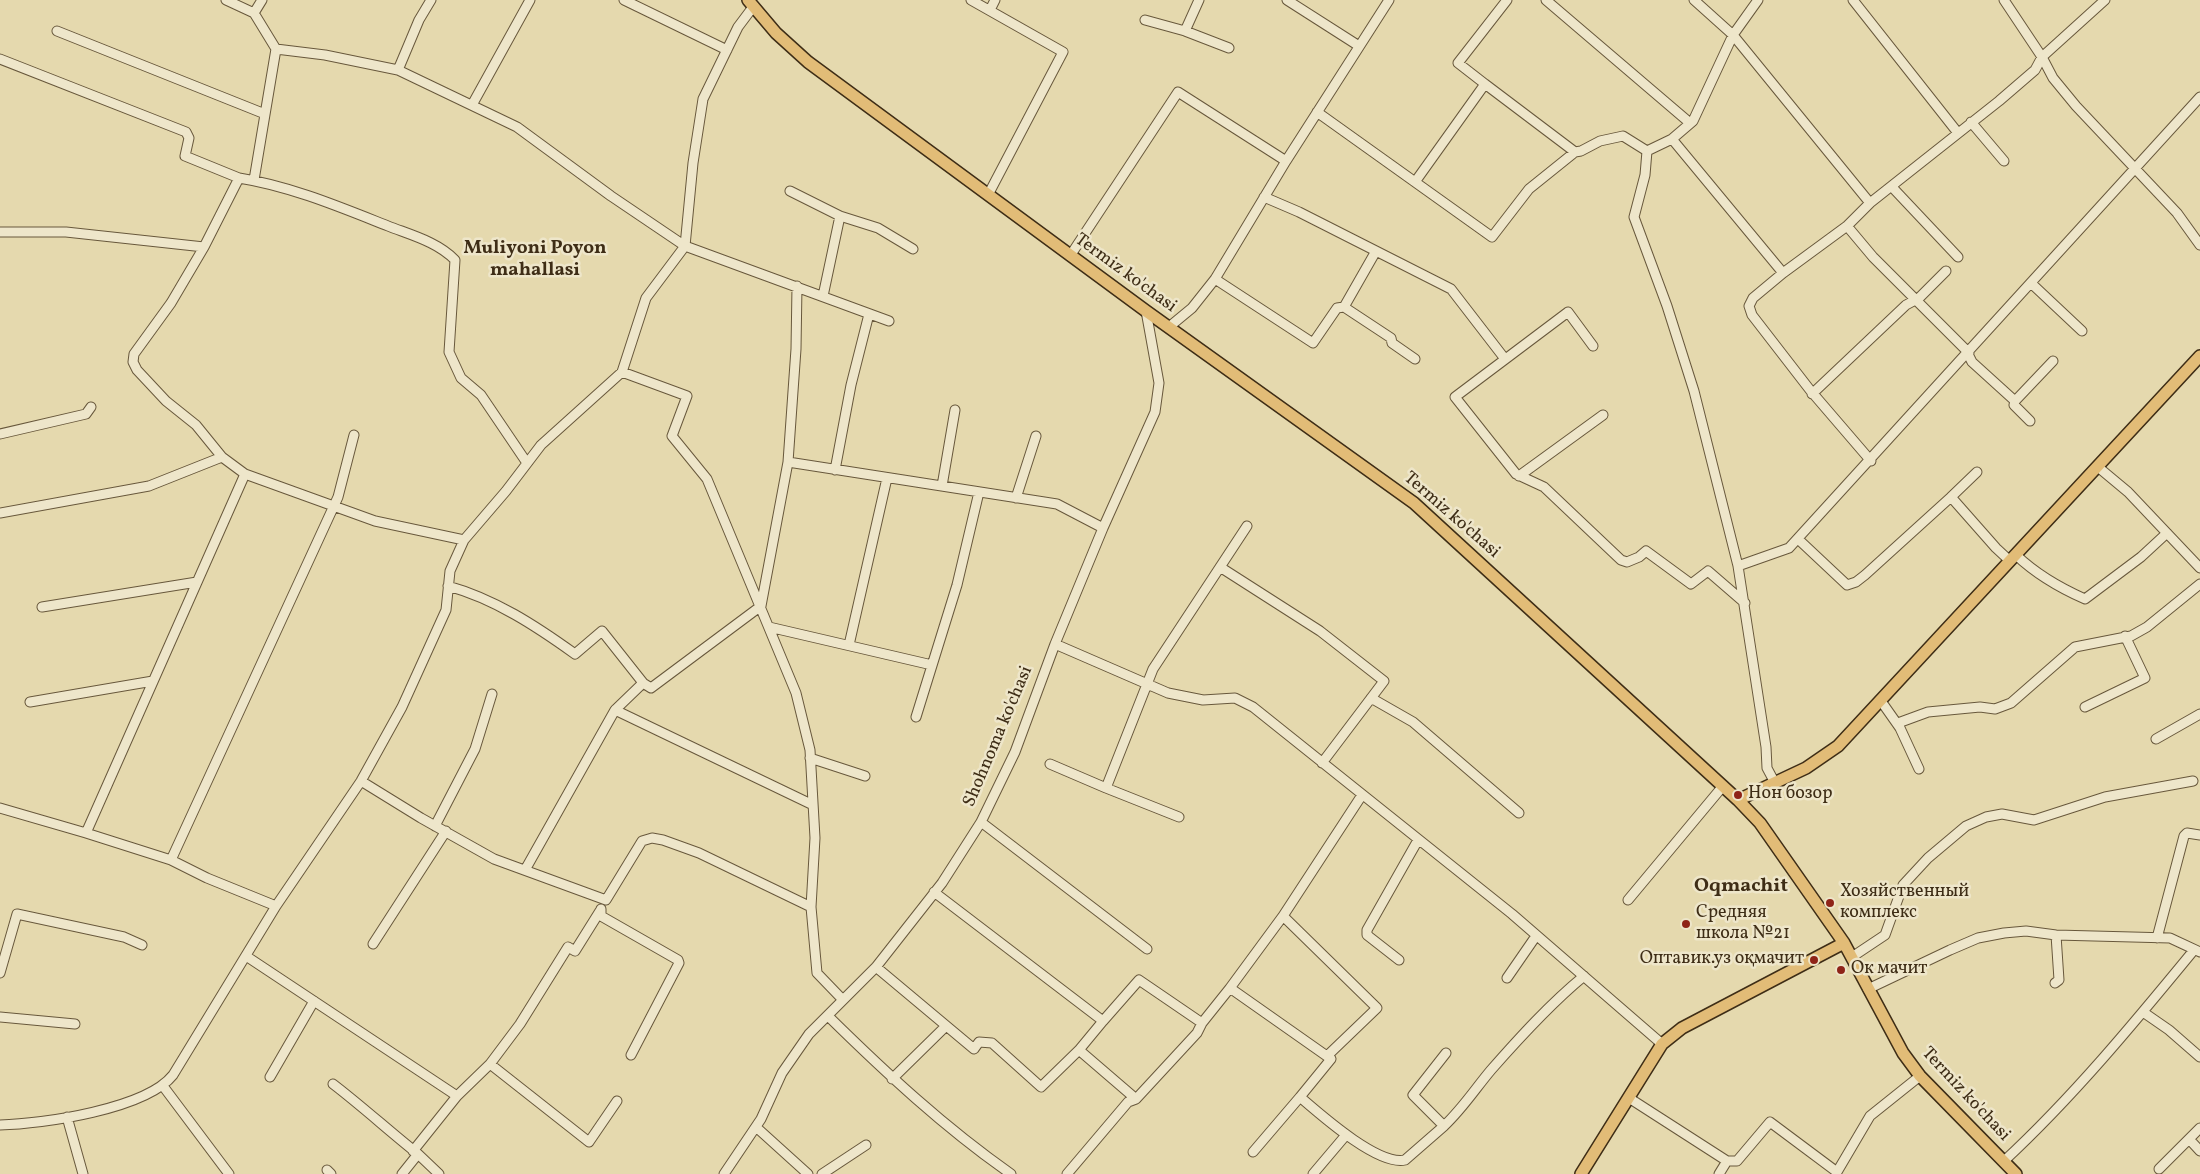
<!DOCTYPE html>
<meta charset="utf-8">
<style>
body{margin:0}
canvas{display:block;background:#e5d9ae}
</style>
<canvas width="2200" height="1174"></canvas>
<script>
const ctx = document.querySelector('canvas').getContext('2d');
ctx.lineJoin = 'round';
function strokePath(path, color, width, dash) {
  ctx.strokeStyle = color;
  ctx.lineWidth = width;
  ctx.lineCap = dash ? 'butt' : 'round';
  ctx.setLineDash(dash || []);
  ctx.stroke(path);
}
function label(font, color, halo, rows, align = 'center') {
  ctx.font = font + ' Vollkorn,serif';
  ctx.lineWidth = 5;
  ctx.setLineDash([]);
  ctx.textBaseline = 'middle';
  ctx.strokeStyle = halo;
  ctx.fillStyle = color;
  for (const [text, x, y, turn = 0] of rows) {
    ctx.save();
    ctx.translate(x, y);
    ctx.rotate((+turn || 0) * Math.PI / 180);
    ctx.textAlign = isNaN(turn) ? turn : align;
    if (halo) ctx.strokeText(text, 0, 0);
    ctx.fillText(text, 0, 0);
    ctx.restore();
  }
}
const minor = new Path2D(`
 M 226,0 L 254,13 L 276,49
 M 431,0 L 419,20 L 398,70 L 517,127 L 611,196 L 685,246 L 889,321
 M 624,0 L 727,50
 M 971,0 L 1063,52 L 988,195
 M 1287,0 L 1359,46
 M 1546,0 L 1690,123
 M 1694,0 L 1733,35 L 1870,203
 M 1853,0 L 1958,133
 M 2004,0 L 2042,57 L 2053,78 L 2076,106 L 2177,213 L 2200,245
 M 990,10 L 995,0
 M 254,13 L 262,0
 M 1145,20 L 1185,31 L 1229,48
 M 57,31 L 265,114
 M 1185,31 L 1199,0
 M 0,59 L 186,132 L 189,138 L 185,156 L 239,178
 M 1485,84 L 1575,152
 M 472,105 L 530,0
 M 1317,112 L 1492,237 L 1529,189 L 1575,152 L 1581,151 L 1600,141 L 1623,136 L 1647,151 L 1645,175 L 1634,217 L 1667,306 L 1694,391 L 1738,566 L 1766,747 L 1767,768 L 1775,783
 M 1971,122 L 2004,161
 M 1672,139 L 1783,273
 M 1647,151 L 1672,139 L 1693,121 L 1733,35 L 1758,0
 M 254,180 L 276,49 L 325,55 L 398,70
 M 1415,182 L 1485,84 L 1458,63 L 1507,0
 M 1892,187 L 1958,257
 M 790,191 L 840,216 L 823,296
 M 1264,197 L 1299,212 L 1376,251 L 1344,307 L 1391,338 L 1392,343 L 1415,359
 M 840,216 L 878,228 L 913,249
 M 1847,226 L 1873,257 L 1969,353
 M 0,232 L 66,232 L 204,247 L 171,303 L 134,354 L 133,362 L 137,370 L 166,401 L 196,425 L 222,457 L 245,474 L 375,521 L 464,540
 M 204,247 L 239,178 C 290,186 340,207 388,226 C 411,235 438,242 455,260 L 449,352 L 461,378 L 481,395 L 527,463
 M 1376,251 L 1451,289 L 1505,359
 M 1070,256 L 1178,92 L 1286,161
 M 1215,279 L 1313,343 L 1337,308 L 1344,307
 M 2032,284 L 2082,331
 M 1169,327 L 1192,308 L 1215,279 L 1286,161 L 1389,0
 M 1593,346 L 1568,312 L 1455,397 L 1516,474 L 1544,487 L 1621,560 L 1627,562 L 1639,557 L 1646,551 L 1691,584 L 1708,571 L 1745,603
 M 1968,354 L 1972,362 L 2015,401 L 2014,405 L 2030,421
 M 622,372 L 687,396 L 672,436 L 707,479 L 796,693 L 810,750 L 815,838 L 811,907
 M 1812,394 L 1906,305 L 1919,298 L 1946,271
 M 2015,401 L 2053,361
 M 0,434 L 86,414 L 91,407
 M 1871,461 L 1810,390 L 1752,315 L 1749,306 L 1753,298 L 1783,273 L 1847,226 L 1870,203 L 1999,101 L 2035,70 L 2042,57 L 2105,0
 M 788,462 L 1057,504 L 1103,528
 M 2098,467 L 2128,492 L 2200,568
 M 835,470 L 851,385 L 869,314
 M 1977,472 L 1951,497 L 1996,548 L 2010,561
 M 245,474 L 86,833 L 171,860 L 207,878 L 276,906
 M 1519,476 L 1603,415
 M 942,486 L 955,410
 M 1016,498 L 1036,436
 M 0,513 L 149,486 L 222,457
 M 1798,539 L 1847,585 L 1856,582 L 1865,575 L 1951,497
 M 2016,555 C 2036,574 2060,588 2085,599 L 2141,557 L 2167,533
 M 1738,566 L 1789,548 L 2200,97
 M 1220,567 L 1320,631 L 1384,681 L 1322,763
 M 448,586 C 495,599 536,626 575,654 L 602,631 L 644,684
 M 42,607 L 197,582
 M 769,627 L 932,665
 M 1055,644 L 1168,693 L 1203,700 L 1235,698 L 1253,707 L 1512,914 L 1662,1044
 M 849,645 L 887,478
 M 1371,698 L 1413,722 L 1519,813
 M 1881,701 L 1900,728 L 1919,769
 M 30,702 L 153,681
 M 2085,707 L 2145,678 L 2125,636
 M 615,710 L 643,683 L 651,688 L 761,606 L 788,462 L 796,349 L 797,286
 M 916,717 L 957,585 L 979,492
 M 1898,723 L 1928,712 L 1980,707 L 1995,709 L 2011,703 L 2075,647 L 2131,636 L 2147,627 L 2200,584
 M 2156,739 L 2200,714
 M 810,758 L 865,776
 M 1050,764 L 1106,788
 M 361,781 L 421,818 L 494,859 L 606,900 L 642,841 L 652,838 L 663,840 L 699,853 L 811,907 L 817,973 L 843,1000
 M 0,808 L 86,833
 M 1179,817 L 1106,788 L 1153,669 L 1247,526
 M 981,822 L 1147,949
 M 435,826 L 475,749 L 492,694
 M 171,860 L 338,497 L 354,435
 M 525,870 L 615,710 L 813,805
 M 934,892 L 1103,1021 L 1139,980 L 1202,1023 L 1230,988
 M 1628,900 L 1723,786
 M 601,909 L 601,916 L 678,960 L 679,963 L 631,1055
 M 1283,916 L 1230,988 L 1331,1059 L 1300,1097 C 1321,1115 1378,1166 1405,1160 L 1444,1126 L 1413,1095 L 1446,1053
 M 2157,938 L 2184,836 L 2187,833 L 2200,835
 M 373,944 L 446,831
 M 246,956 L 457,1096
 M 1852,957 L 1885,935 L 1903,885 L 1928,858 L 1966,826 L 1986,817 L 2002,814 L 2034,820 L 2105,797 L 2193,781
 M 1399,960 L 1367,935 L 1367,930 L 1418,840
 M 876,967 L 974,1049 L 979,1042 L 992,1043 L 1041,1087 L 1079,1050
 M 0,973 L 17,914 L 124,937 L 142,945
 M 1507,978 L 1536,936
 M 2055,983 L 2059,980 L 2056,935
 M 1868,989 L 1950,950 L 1978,938 L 2004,933 L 2026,931 L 2056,935 L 2170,938 L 2200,952
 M 2143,1012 L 2169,1030 L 2200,1057
 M 828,1016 C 886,1073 944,1127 1011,1174
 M 0,1017 L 75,1024
 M 1103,1021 L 1079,1050 L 1136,1099
 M 1327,1056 L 1377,1008 L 1283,916 L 1362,795
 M 490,1064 L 589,1142 L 617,1101
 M 270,1077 L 314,1001
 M 892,1079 L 946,1026
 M 333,1084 C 363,1107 389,1131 418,1154
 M 163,1086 L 229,1174
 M 1629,1098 L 1727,1161 L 1719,1174
 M 67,1117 L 83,1174
 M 0,1125 C 43,1124 146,1109 173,1075 L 276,906 L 361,781 L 402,707 L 446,610 L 450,571 L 464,540 L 506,491 L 541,445 L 622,372 L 646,298 L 685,246 L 693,163 L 703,99 L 738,27 L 753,7
 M 1444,1126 C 1463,1108 1475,1089 1491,1070 C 1520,1037 1550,1004 1584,976
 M 756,1127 L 808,1174
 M 2200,1128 L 2189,1139 L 2200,1151
 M 413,1151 L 457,1096 L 490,1064 L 520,1024 L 568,947 L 575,951 L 600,911
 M 1253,1152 L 1300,1097
 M 1727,1161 L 1737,1161 L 1770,1122 L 1837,1172 L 1870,1116 L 1920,1076
 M 2004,1161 C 2073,1097 2134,1023 2194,950
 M 2159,1169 L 2189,1139
 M 327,1170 L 331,1174
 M 402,1174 L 418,1154 L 439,1174
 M 724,1174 L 761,1119 L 782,1073 L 809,1034 L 876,967 L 942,883 L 981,822 L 1015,752 L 1055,644 L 1103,528 L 1155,412 L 1159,383 L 1146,311
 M 822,1174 L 866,1145
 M 1067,1174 L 1128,1102 L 1136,1099 L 1197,1033 L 1202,1023
 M 1313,1174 L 1346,1135`);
const major = new Path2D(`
 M 748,0 L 776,33 L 808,62 L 1146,311 L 1414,503 L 1738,800 L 1760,823 L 1844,943 L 1903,1053 L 1920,1076 L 2016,1174
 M 1738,800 L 1806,768 L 1838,746 L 2200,356
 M 1581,1174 L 1662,1044 L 1682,1028 L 1844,943`);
const markers = [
 [1738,795,5,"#8f2418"],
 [1830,903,5,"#8f2418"],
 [1686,924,5,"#8f2418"],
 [1814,960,5,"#8f2418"],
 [1841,970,5,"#8f2418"]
];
const streetNames = [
 ["Termiz ko'chasi",1125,274,36],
 ["Termiz ko'chasi",1451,516,41],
 ["Shohnoma ko'chasi",999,737,-67],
 ["Termiz ko'chasi",1965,1095,47]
];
const poiNames = [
 ["Нон бозор",1748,795],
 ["Хозяйственный",1840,893],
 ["комплекс",1840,914],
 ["Средняя",1696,914],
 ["школа №21",1696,935],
 ["Оптавик.уз оқмачит",1804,960,"right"],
 ["Ок мачит",1851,970]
];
const neighbourhoodNames = [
 ["Muliyoni Poyon",535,250],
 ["mahallasi",535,272]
];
const quarterNames = [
 ["Oqmachit",1741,887]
];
strokePath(minor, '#68583c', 11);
strokePath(major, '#3e2d16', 14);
strokePath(minor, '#eee6ca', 9);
strokePath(major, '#e2bc77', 11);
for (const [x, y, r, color] of markers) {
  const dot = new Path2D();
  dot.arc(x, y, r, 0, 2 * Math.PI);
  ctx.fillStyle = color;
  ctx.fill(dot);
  strokePath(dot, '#eee6ca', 2);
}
label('18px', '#3e2d16', '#eee6ca', streetNames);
label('18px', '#3e2d16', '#eee6ca', poiNames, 'left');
label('bold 19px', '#3e2d16', '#eee6ca', neighbourhoodNames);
label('bold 20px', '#3e2d16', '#eee6ca', quarterNames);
</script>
